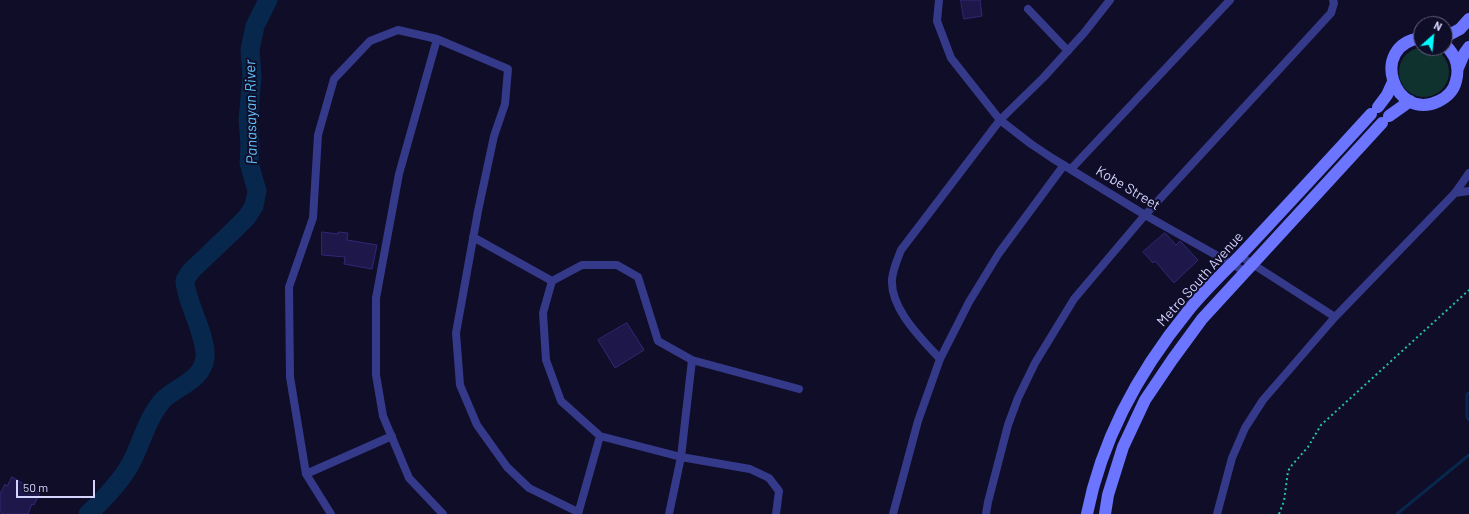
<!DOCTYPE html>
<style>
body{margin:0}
#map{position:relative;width:1469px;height:514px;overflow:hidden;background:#0f0d27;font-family:Barlow,sans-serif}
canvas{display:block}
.north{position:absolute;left:1413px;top:16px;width:40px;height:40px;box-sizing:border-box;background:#0f0d27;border:1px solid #5e5d7d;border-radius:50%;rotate:27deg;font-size:11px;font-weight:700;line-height:16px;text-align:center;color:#d5d4ff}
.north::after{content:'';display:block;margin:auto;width:14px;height:18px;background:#00fcff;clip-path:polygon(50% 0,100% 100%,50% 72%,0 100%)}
.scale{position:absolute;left:16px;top:480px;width:79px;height:18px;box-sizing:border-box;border:2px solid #d5d4ff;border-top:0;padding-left:5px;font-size:12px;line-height:14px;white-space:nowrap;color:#d5d4ff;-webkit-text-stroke:3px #0f0d27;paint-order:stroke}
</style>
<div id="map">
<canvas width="1469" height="514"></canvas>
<div class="north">N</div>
<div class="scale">50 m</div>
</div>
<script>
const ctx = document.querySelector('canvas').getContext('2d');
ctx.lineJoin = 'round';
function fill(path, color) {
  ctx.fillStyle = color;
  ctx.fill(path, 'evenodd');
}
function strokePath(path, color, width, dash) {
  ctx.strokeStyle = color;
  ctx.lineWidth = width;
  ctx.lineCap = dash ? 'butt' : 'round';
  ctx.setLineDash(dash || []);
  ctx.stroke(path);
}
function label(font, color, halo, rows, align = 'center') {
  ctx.font = font + ' Barlow,sans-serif';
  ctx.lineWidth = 4;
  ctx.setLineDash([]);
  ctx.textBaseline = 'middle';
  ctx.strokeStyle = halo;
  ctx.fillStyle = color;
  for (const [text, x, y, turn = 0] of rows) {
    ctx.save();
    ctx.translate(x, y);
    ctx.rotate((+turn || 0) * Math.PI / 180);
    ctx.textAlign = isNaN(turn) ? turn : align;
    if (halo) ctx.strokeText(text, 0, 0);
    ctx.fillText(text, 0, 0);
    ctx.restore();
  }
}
const green = new Path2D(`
 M1399 72a25 25 0 1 1 50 0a25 25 0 1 1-50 0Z`);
const stream = new Path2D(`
 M 1469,393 L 1467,394 L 1467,417 L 1469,420
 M 1397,514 L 1469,455`);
const river = new Path2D(`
 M 88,514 C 104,499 121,482 131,463 C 142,442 147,418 163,400 C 177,386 202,381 205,358 C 207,342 193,313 188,296 C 187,292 185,286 185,281 C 186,277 189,274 191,271 L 236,228 L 247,217 L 254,206 L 257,191 L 249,163 L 250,145 L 248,119 L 252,77 L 250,50 L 255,26 L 268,0`);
const building = new Path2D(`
 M 961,0 L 980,0 L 982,16 L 964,19 Z
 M 322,232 L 338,234 L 338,232 L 348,233 L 347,240 L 377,245 L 372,269 L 344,264 L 345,257 L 322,255 Z
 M 1165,233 L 1176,245 L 1180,241 L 1181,242 L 1198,260 L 1174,283 L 1155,261 L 1153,263 L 1143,252 Z
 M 627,323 L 644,350 L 615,368 L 598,340 Z
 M 12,477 L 40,493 L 34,505 L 32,504 L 28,514 L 2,514 L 0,511 L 0,494 L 5,484 L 7,486 Z`);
const path = new Path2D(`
 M 1279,514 L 1284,501 L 1288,471 L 1292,465 L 1308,447 L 1321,425 L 1469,290`);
const street = new Path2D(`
 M 939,0 L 937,21 L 951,58 L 1000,120 L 1031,144 L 1052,158 L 1145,215 L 1246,272
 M 1028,9 L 1068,51
 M 437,39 L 399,174 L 376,298 L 376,375 L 383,416 L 409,478 L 443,514
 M 1071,169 L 1230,0
 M 1455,193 L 1469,191
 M 473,237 L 552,281
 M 1240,256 L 1335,317
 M 552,281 L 543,313 L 546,360 L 561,401 L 600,436 L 681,457 L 750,469 L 769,478 L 779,491 L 776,514
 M 552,281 L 582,265 L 617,265 L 638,277 L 658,341 L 692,360 L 799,389
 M 940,359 C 922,339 890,309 892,279 C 893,269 897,260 901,250 L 1000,120 L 1043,78 L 1084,33 L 1110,0
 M 306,474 L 392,436
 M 331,514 L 306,474 L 290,377 L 289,287 L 313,218 L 318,135 L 334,79 L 370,41 L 398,30 L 437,39 L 508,69 L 505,104 L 494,136 L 478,211 L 456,333 L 460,385 L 477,425 L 507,467 L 529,488 L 578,512
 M 578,514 L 600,436
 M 669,514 L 681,457 L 692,360
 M 893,514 L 918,421 L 940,359 L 969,302 L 999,253 L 1064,165
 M 986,514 L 988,502 L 1008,425 L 1018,398 L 1035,363 L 1074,299 L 1145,215 L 1331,13 L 1334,3 L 1333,0
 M 1217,514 L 1232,458 L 1245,428 L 1263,400 L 1335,317 L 1455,193 L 1469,173`);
const secondary = new Path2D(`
 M 1445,37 L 1460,29 L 1469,19
 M 1421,38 C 1368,45 1394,123 1439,101 C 1447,97 1454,90 1456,81 C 1460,67 1455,54 1445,45
 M 1458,68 L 1464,54 L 1469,47
 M 1378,107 L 1387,95 L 1393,82
 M 1389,116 L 1410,101
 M 1087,514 C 1102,438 1140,370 1188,311 C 1207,287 1230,267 1250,245 C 1291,201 1331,158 1371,114
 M 1105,514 L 1108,495 L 1123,447 L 1145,400 L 1172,360 L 1202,319 L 1382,123`);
const streetNames = [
 ["Kobe Street",1128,188,31],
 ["Metro South Avenue",1200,279,-48]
];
const waterNames = [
 ["Panasayan River",251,112,-91]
];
fill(green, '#10322e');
strokePath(stream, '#08274c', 3);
strokePath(river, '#08274c', 19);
fill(building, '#1e184a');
strokePath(building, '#312877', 1);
strokePath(path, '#26c1a9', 2, [2, 3]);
strokePath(street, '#35398a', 8);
strokePath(secondary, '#6b75ff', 12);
label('14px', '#d5d4ff', '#0f0d27', streetNames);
label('italic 15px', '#62c5ff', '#0f0d27', waterNames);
</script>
